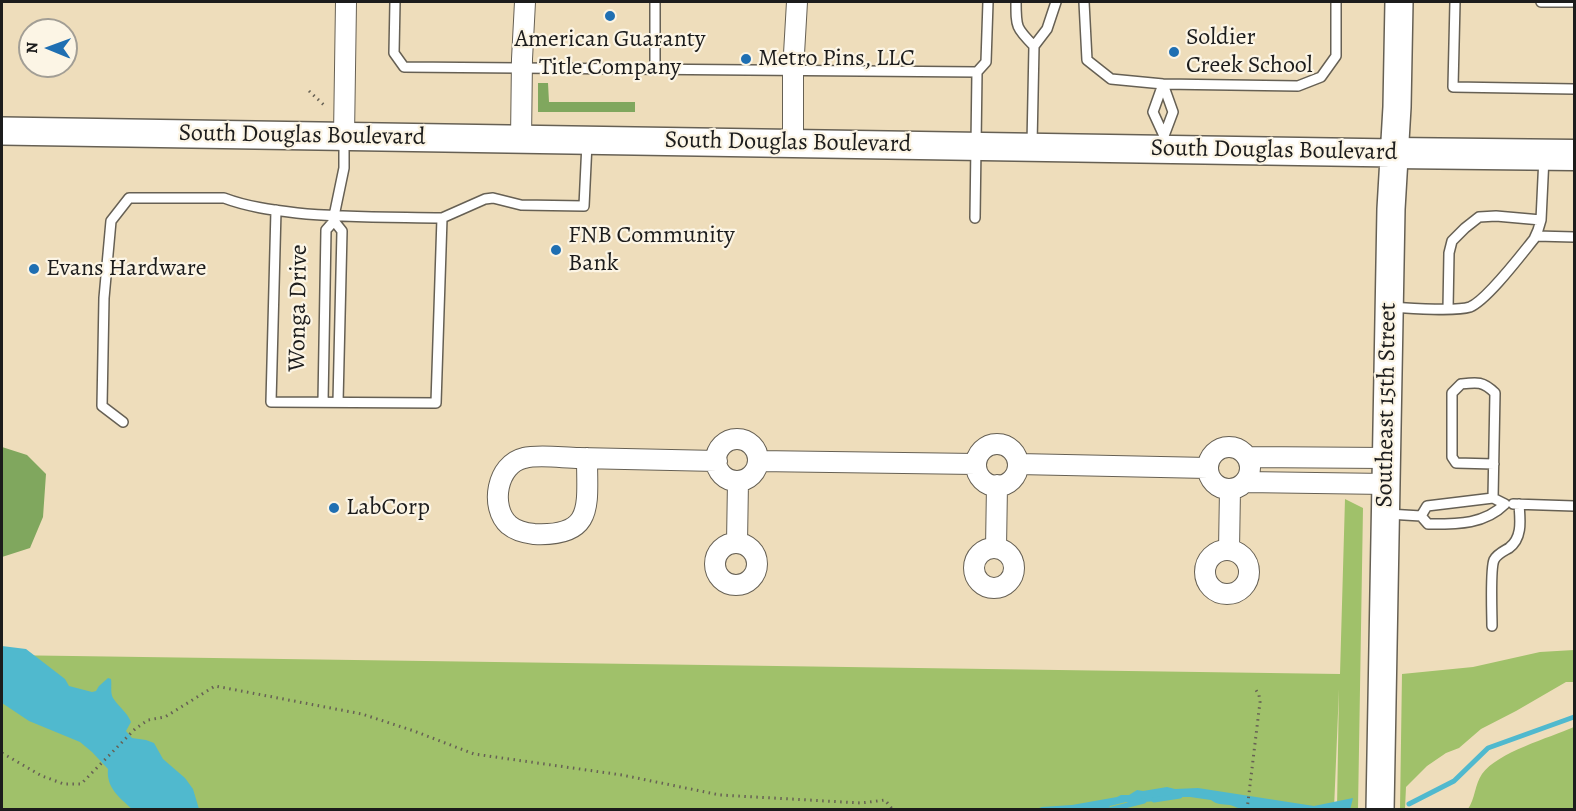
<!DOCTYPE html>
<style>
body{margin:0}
#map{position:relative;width:1576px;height:811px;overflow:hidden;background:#edb;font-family:Alegreya,serif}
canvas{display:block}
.frame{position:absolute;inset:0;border:3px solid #1c1c1c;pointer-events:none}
.north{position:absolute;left:18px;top:18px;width:60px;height:60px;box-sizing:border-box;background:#fcf5e5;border:2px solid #a29e95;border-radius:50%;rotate:271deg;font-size:16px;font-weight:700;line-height:24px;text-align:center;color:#1c1c1c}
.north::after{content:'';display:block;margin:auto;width:21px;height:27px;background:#1f6fb2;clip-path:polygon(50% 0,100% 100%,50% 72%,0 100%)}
</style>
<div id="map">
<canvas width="1576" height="811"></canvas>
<div class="frame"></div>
<div class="north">N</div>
</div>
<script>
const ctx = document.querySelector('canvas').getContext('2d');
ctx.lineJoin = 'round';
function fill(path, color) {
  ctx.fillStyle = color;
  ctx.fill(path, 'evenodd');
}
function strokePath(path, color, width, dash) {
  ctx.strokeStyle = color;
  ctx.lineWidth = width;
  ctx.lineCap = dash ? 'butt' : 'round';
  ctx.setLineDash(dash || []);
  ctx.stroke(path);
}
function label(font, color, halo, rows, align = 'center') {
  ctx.font = font + ' Alegreya,serif';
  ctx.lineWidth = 4.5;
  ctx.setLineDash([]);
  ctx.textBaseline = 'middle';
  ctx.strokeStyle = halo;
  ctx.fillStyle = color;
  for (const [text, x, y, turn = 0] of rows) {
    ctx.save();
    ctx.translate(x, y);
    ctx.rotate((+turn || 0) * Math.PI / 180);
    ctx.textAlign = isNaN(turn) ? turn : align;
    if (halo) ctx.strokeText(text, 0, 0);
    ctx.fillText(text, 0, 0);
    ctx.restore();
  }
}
const green = new Path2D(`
 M 1345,499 L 1363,508 L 1358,809 L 1337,809 L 1339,689 L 1334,809 L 2,810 L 2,655 L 1340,674 Z
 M 1574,650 L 1574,682 L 1566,682 L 1516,711 L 1481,729 L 1459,748 L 1446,753 L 1427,766 L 1406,787 L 1405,809 L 1400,809 L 1402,674 L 1473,667 L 1540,652 Z
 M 1574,727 L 1574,809 L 1468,809 C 1475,799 1475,784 1482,774 C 1498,752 1549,738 1574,727 Z`);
const forest = new Path2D(`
 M 538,83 L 548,83 L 549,102 L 635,102 L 635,112 L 538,112 Z
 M 2,447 L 27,455 L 46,474 L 43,517 L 30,548 L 2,557 Z`);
const water = new Path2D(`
 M 2,646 L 26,649 L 65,679 L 69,686 L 92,692 L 96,691 L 99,686 L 108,678 L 111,679 C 112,685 110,693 113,698 C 119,707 127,712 131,722 L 126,731 L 132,738 L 146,740 L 154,743 L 163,759 L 185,778 L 193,789 L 199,809 L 132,809 C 120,798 106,788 108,769 L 92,752 L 80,742 L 29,721 L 2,703 Z
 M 1167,787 L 1175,789 L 1198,788 L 1314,806 L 1353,798 L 1350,810 L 1244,809 C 1239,809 1234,806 1230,805 C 1222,804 1217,805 1211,800 L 1190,797 L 1160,797 L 1158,801 L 1129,803 L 1126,802 L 1110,806 L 1108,809 L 1036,809 L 1042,807 L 1072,805 L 1117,797 L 1121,795 L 1129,795 L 1137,790 L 1143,791 Z`);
const stream = new Path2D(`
 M 1154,800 L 1180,796
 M 1409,804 L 1454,781 L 1488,748 L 1574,717
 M 1109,810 L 1144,801`);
const path = new Path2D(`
 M 309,91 L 324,105
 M 2,753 L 42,776 L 64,784 L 81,784 L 135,729 L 148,720 L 165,717 L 215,686 L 362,714 L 414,731 L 474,754 L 622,775 L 720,795 L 861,803 L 885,800 L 893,810
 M 1247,810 L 1260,702 L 1259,695 L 1256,690`);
const lane = new Path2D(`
 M 395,2 L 394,53 L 404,67 L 977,72
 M 1016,2 C 1016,27 1016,28 1034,46
 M 1084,2 L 1087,60 L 1111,79 L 1163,84 L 1298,86 L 1321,77 L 1336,56 L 1336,2
 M 1455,2 L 1453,87 L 1574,89
 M 1541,2 L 1574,2
 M 655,70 L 655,2
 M 1163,84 L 1153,112 L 1164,136 L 1165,146
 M 1163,84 L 1173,112 L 1164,136
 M 1032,144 L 1034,46 L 1047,29 L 1056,2
 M 442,218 L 485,199 L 493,198 L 521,205 L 584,206 L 587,143
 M 975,218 L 977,72 L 986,62 L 988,2
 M 334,221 L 342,231 L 338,402
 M 334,221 L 334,216 L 344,168 L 344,138
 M 1536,236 L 1574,237
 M 1391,307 C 1410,308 1454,312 1470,307 C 1487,300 1521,255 1534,239 L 1538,230 L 1541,220 L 1544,157
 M 1448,309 L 1449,253 L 1452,241 L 1465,228 L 1479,217 L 1496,216 L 1541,220
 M 323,402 L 326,230 L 334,221
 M 123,422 L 102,406 L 104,298 L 111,221 L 129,198 L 224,198 C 248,207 272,210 297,213 C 346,218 394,217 442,218 L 436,403 L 271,402 L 276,210
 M 1493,498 L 1495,393 C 1483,381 1477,382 1461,384 L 1452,393 L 1452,457 L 1456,463 L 1494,464
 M 1513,504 L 1574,506
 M 1388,514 L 1421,516 L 1428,524 C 1456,524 1484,525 1505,504 L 1493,498 L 1427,506 L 1421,516
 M 1492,626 C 1492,613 1490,569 1494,560 C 1497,554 1504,551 1509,548 C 1523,538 1520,519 1519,504`);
const street = new Path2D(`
 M 344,136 L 346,2
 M 521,140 L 522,59 L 525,2
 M 793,143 L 793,71 L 797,2
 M716 460a21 21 0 1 1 42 0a21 21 0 1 1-42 0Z
 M976 465a21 21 0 1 1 42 0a21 21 0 1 1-42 0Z
 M1208 468a21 21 0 1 1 42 0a21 21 0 1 1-42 0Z
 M 1247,457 L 1386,458
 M 587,458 C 587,505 595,537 534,534 C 525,533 516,531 509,525 C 489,507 497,464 524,458 C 539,454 564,458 579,458 C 625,459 671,460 717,461
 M 758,461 L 976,464
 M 1018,464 L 1208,468
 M 1245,482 L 1386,484
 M 737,543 L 738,481
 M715 564a21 21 0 1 1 42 0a21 21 0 1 1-42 0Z
 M974 568a20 20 0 1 1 40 0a20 20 0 1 1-40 0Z
 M 996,548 L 997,485
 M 1229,550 L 1230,489
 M1205 572a22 22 0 1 1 44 0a22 22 0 1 1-44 0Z`);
const secondary = new Path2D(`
 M 2,131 L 1394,153
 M 1380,810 L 1391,209 L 1397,107 L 1399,2`);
const primary = new Path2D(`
 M 1394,153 L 1574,155`);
const markers = [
 [610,16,6,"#1f6fb2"],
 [1174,52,6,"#1f6fb2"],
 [746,59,6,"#1f6fb2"],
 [556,250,6,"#1f6fb2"],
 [34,269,6,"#1f6fb2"],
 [334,508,6,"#1f6fb2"]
];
const poiNames = [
 ["Soldier",1186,38],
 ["Creek School",1186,66],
 ["American Guaranty",610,40,"center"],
 ["Title Company",610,68,"center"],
 ["Metro Pins, LLC",758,59],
 ["FNB Community",568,236],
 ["Bank",568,264],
 ["Evans Hardware",46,269],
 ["LabCorp",346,508]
];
const streetNames = [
 ["South Douglas Boulevard",302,136,1],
 ["South Douglas Boulevard",788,143,1],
 ["South Douglas Boulevard",1274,151,1],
 ["Wonga Drive",299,308,-89],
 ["Southeast 15th Street",1387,405,-89]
];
fill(green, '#a0c16a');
fill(forest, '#80a75e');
fill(water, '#50b9ce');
strokePath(stream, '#50b9ce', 5);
strokePath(lane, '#666054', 12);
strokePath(street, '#666054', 22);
strokePath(secondary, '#666054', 30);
strokePath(primary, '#666054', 33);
strokePath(path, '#666054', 3, [1.5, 4.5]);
strokePath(lane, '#fff', 9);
strokePath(street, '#fff', 20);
strokePath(secondary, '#fff', 27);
strokePath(primary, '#fff', 30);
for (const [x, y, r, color] of markers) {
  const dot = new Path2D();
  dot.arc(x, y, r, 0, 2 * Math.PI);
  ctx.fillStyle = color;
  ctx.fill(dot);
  strokePath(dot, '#fcf5e5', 2);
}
label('24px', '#1c1c1c', '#fcf5e5', poiNames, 'left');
label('24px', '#1c1c1c', '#fcf5e5', streetNames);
</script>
